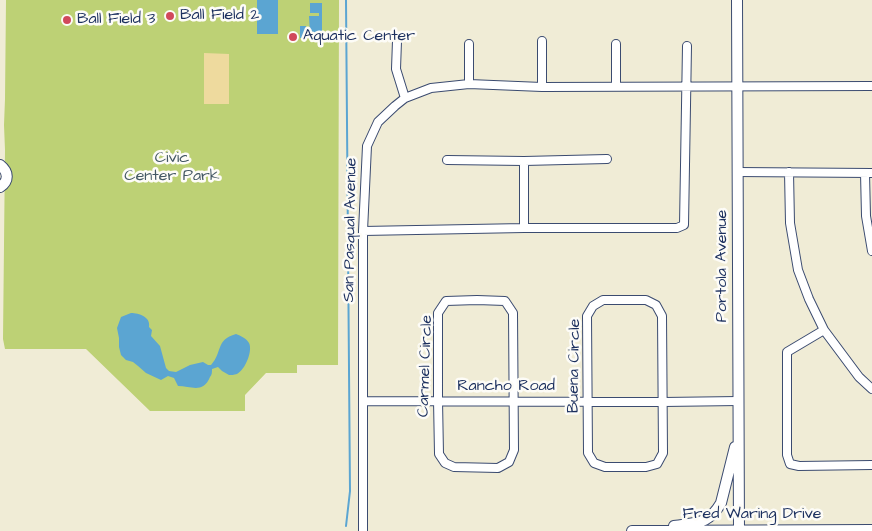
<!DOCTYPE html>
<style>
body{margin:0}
canvas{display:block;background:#f0ecd6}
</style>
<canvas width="872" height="531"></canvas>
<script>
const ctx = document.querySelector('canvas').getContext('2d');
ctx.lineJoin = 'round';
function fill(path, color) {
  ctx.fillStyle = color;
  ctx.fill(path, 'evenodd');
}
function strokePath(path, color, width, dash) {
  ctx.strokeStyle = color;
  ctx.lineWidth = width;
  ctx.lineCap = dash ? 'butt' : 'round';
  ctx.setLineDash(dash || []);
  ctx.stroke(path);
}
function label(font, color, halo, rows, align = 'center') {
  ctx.font = font + ' "Architects Daughter",sans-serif';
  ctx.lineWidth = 5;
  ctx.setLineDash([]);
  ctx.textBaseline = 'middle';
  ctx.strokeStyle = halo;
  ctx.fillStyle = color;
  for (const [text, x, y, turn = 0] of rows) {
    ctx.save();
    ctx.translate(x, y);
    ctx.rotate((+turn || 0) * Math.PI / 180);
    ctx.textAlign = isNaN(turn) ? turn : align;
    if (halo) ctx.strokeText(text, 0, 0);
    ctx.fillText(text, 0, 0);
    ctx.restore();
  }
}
const green = new Path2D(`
 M 6,0 L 339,0 L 338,365 L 297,365 L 297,373 L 266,373 L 245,395 L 245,411 L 150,411 L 86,349 L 5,349 L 3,339 L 5,150 L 4,125 L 5,99 Z`);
const sand = new Path2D(`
 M 204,53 L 229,54 L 229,104 L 204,104 Z`);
const water = new Path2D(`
 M 257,0 L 278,0 L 278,34 L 257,34 Z
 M 310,3 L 322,3 L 322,38 L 300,38 L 300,26 L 306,26 L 306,34 L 310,34 L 309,16 L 319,16 L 319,13 L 310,13 Z
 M 131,313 C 139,313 151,317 149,327 L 152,330 L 151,336 L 160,346 L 166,368 L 169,371 L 176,372 L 190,365 L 203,362 L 208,365 L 211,365 C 223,352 215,340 236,334 C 241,336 246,338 249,343 C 253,351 245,370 237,374 C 234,375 231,375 229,375 L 222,371 L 218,367 L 212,369 C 212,372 212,375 210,377 C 203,394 191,386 178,386 L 174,378 L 168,376 L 161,380 L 146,373 L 138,366 L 133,362 L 126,360 L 121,355 L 119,347 L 119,338 L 117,328 L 121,317 Z`);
const stream = new Path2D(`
 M 346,0 L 350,491 L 346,526`);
const street = new Path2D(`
 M 397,41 L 396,69 L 405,98
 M 469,44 L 469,84
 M 616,44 L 616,87
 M 542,87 L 542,41
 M 447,160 L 524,161 L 607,159
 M 524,161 L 524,228
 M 737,172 L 872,173
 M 789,172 L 790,223 L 798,270 L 809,299 L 824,330 L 859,377 L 872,389
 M 865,173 L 866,216 L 872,251
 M 363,231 L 524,228 L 677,228 L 684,225 L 687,46
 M 477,300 L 505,301 L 513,313 L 514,450 L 509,462 L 498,468 L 454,467 L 445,463 L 439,454 L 438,400 L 438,313 L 446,301 Z
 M 603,300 L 646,300 L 656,305 L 662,316 L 663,453 L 657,464 L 646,467 L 605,467 L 594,463 L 588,453 L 587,316 L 593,306 Z
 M 824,330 L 787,352 L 787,455 L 790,464 L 799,466 L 872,465
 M 363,401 L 663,402 L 739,401
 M 363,531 L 363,231 L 367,146 L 378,122 L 395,106 L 405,98 L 431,88 L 469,84 L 542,87 L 872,86`);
const secondary = new Path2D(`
 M 737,0 L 739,531
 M 0,165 C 9,172 9,181 0,187
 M 674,526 C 697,522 708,525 721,503 L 735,447
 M 632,531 L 872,530`);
const markers = [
 [170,16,5,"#d1495b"],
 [67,20,5,"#d1495b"],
 [293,37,5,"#d1495b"]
];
const poiNames = [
 ["Ball Field 2",180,16],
 ["Ball Field 3",77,20],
 ["Aquatic Center",303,37]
];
const parkNames = [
 ["Civic",172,159],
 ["Center Park",172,177]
];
const streetNames = [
 ["San Pasqual Avenue",351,230,-89],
 ["Portola Avenue",723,266,-90],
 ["Carmel Circle",426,366,-88],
 ["Buena Circle",575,366,-89],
 ["Rancho Road",506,387],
 ["Fred Waring Drive",752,515]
];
fill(green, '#bdd175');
fill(sand, '#eeda9e');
fill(water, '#5ba5d2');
strokePath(stream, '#5ba5d2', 2);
strokePath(street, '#3b4b70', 10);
strokePath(secondary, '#3b4b70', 12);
strokePath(street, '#fff', 8);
strokePath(secondary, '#fff', 10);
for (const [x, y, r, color] of markers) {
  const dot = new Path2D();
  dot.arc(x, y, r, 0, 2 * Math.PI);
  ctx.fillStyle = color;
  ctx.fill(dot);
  strokePath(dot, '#fdfcf7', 2);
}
label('16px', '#1b2f5e', '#fdfcf7', poiNames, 'left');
label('16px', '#445864', '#fdfcf7', parkNames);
label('16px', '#1b2f5e', '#fdfcf7', streetNames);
</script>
